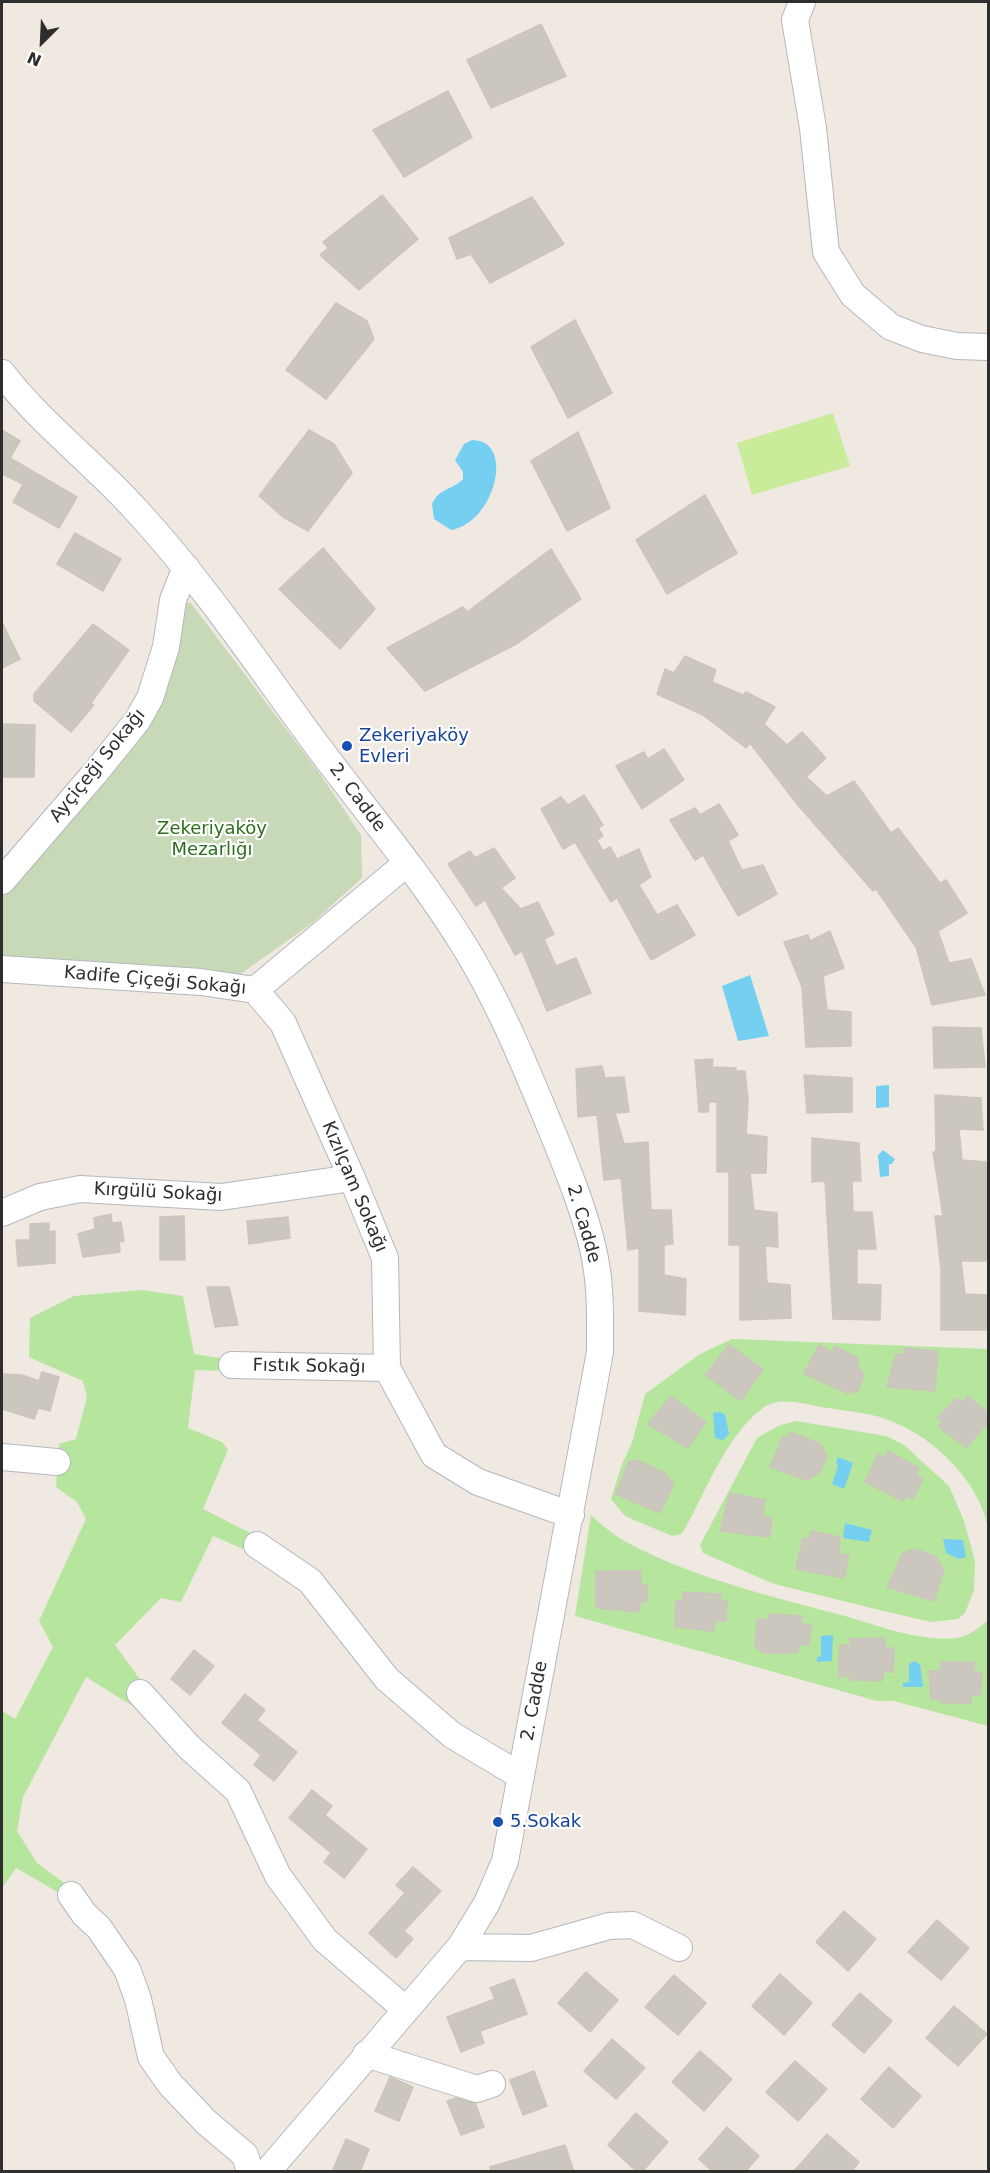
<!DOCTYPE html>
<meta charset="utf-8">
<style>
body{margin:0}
#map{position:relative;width:990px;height:2173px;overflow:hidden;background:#efe9e1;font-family:"DejaVu Sans",sans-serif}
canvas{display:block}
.frame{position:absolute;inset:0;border:3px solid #2e2e2e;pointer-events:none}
.north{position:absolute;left:12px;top:12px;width:60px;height:60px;-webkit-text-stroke:4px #fff;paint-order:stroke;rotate:204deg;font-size:16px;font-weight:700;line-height:24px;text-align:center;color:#2e2e2e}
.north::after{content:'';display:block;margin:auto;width:21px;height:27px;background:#2e2e2e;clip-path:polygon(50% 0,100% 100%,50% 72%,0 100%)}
</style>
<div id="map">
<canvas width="990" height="2173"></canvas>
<div class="frame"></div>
<div class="north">N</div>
</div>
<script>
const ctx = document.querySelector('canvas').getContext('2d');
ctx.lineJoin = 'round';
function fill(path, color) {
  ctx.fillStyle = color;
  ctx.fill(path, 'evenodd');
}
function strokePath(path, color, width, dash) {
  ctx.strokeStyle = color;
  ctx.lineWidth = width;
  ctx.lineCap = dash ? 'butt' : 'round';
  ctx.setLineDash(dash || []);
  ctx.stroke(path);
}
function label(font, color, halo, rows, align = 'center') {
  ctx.font = font + ' "DejaVu Sans",sans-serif';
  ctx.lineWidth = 4.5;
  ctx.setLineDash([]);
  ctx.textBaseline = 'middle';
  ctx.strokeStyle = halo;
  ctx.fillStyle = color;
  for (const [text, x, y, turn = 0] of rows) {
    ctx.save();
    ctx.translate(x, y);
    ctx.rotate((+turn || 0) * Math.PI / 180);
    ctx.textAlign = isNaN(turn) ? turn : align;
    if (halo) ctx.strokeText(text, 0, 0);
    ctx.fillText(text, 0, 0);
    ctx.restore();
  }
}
const green = new Path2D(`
 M 142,1290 L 183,1296 L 194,1354 L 233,1360 L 231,1371 L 195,1370 L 188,1428 L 222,1442 L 228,1450 L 203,1509 L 260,1538 L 253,1553 L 213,1536 L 181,1602 L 161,1598 L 115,1645 L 144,1685 L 131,1705 L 86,1677 L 23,1797 L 17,1831 L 37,1863 L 75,1891 L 68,1898 L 16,1868 L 2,1888 L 2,1711 L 15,1719 L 53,1647 L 39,1621 L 86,1519 L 77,1502 L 56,1487 L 59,1444 L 76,1439 L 87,1397 L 83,1381 L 29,1357 L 30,1318 L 74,1296 Z
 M 732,1339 L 988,1349 L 988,1527 C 977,1477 929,1432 880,1417 C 861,1412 840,1410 821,1407 C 804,1404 779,1396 763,1408 C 725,1436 705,1494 682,1534 L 672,1536 L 625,1516 L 611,1499 L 622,1464 L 632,1443 L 645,1394 L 700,1354 Z
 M 796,1421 L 886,1436 L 904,1445 L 949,1486 L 964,1521 L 975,1561 L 974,1590 L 965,1613 L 958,1619 L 931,1622 L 871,1608 L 774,1584 L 703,1553 L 700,1545 L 757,1438 L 778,1426 Z
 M 591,1515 C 604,1527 616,1537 632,1545 C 697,1579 774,1597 845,1616 C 879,1626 920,1642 957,1638 C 969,1636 979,1628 988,1620 L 988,1726 L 894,1701 L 877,1701 L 575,1616 Z`);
const cemetery = new Path2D(`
 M 179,601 L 191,603 L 320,774 L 361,835 L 362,878 L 311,924 L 239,975 L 2,956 L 2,895 L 158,709 Z`);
const pitch = new Path2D(`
 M 833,413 L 850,466 L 752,495 L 737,443 Z`);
const water = new Path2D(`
 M 472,440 C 516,440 495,523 451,530 L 434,519 L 432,504 C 439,488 453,490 463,479 L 463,472 L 455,460 L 464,444 Z
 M 750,975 L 769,1036 L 738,1041 L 722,986 Z
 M 889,1085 L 889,1107 L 876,1108 L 876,1086 Z
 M 883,1150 L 895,1159 L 892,1164 L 889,1164 L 889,1176 L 880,1177 L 878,1155 Z
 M 719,1412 L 725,1414 L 729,1434 L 723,1440 L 715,1438 L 713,1413 Z
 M 838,1457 L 853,1463 L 844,1489 L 832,1484 L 838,1466 L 836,1463 Z
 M 845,1523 L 872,1530 L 869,1542 L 843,1538 Z
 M 943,1539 L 963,1540 L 966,1557 L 959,1559 L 946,1553 Z
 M 833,1635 L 832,1661 L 817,1662 L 817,1657 L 821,1656 L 821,1636 Z
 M 914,1661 L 920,1664 L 923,1687 L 903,1687 L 903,1683 L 909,1682 L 909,1664 Z`);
const building = new Path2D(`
 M 541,24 L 566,76 L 491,108 L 467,60 Z
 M 448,91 L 472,137 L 404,177 L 373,130 Z
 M 382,195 L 418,239 L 359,290 L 320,255 L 328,248 L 323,242 Z
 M 532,197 L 564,244 L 490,283 L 471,254 L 457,259 L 449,238 Z
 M 336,303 L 367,321 L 374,339 L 326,399 L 286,370 Z
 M 575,320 L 612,393 L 568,418 L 531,347 Z
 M 2,430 L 20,441 L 10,458 L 77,497 L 59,528 L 13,502 L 23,484 L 2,474 Z
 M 309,430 L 334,444 L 352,473 L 308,531 L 283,517 L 259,496 Z
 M 578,432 L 610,508 L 567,531 L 531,461 Z
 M 705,495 L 737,553 L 667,594 L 636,540 Z
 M 75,533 L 121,559 L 103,591 L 57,564 Z
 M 323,548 L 375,609 L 340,649 L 279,589 Z
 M 551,549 L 581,599 L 518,643 L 425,691 L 387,648 L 463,607 L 467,612 Z
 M 2,622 L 20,659 L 2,668 Z
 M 93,624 L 129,650 L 91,703 L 94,705 L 71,732 L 34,701 L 34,694 Z
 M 685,656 L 716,670 L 712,682 L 743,695 L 746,692 L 775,707 L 764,724 L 787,745 L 802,732 L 826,758 L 806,777 L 827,796 L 854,781 L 891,833 L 898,828 L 940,883 L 946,880 L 967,913 L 938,931 L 949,963 L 971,959 L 985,995 L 932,1005 L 916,947 L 876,889 L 873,891 L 797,804 L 750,743 L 746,748 L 703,715 L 657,694 L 665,669 L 674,673 Z
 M 2,724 L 35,725 L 34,777 L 2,777 Z
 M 664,749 L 684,780 L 642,809 L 616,766 L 644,752 L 648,759 Z
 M 584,795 L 603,825 L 598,828 L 603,836 L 597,840 L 603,851 L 610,847 L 617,859 L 639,849 L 651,877 L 639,885 L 657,915 L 677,905 L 695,935 L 651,960 L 617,898 L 611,902 L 575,842 L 563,849 L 541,809 L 561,797 L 568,805 Z
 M 719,804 L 738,835 L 728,841 L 742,870 L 763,865 L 777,894 L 738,916 L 703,855 L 695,860 L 670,820 L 695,808 L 700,815 Z
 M 494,848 L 515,878 L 501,888 L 521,909 L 538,902 L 554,934 L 544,939 L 556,966 L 576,958 L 591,993 L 547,1011 L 522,951 L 515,955 L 485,900 L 476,906 L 448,864 L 470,851 L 475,858 Z
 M 830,931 L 844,968 L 823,976 L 827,1010 L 851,1012 L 851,1046 L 806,1047 L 802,987 L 784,942 L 808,935 L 810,941 Z
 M 933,1027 L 981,1028 L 985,1067 L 934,1068 Z
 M 713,1059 L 712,1067 L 736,1068 L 736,1071 L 745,1071 L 748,1101 L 746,1134 L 767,1137 L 766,1173 L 750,1173 L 754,1210 L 777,1213 L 778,1247 L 765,1246 L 767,1283 L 790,1285 L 791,1318 L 740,1320 L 740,1245 L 729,1245 L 729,1172 L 717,1172 L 717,1102 L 709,1102 L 708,1112 L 699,1112 L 695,1060 Z
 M 602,1066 L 605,1078 L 624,1077 L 629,1112 L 615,1113 L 624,1144 L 648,1142 L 651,1210 L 671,1210 L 673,1244 L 664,1245 L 664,1275 L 686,1279 L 685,1315 L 639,1311 L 639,1248 L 628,1250 L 621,1178 L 604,1180 L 597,1115 L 578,1117 L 576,1069 Z
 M 804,1075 L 852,1078 L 852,1112 L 807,1113 Z
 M 935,1095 L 981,1098 L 983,1130 L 959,1129 L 962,1160 L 986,1162 L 988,1261 L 961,1261 L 965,1294 L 988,1295 L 988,1330 L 941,1330 L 941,1270 L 935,1216 L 943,1216 L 933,1152 L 936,1152 Z
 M 812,1138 L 859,1143 L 861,1181 L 852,1181 L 853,1212 L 872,1212 L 876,1249 L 857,1249 L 857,1284 L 881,1285 L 880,1320 L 833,1319 L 825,1181 L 812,1182 Z
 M 111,1214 L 112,1223 L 121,1222 L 124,1241 L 119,1242 L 120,1252 L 83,1257 L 78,1234 L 95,1229 L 94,1218 Z
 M 184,1216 L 185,1260 L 160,1260 L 160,1217 Z
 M 288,1217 L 290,1238 L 249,1244 L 247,1221 Z
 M 49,1223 L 49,1232 L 55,1231 L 55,1263 L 18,1266 L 16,1240 L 30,1240 L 30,1224 Z
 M 207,1287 L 229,1287 L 238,1325 L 215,1327 Z
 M 729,1345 L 763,1369 L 741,1401 L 705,1375 Z
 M 819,1345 L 834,1353 L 834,1346 L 858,1358 L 858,1366 L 864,1375 L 858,1391 L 847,1393 L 804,1374 Z
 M 904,1348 L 938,1351 L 935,1391 L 887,1387 L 896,1354 L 904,1354 Z
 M 42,1372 L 59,1377 L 50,1411 L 38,1408 L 34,1419 L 2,1409 L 2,1374 L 22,1375 L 39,1381 Z
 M 671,1396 L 706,1422 L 688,1448 L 648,1424 Z
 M 968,1396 L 988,1413 L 988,1422 L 966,1448 L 939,1427 L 942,1422 L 937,1418 L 956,1399 L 965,1401 Z
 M 790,1432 L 821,1444 L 827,1457 L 820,1472 L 806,1480 L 770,1467 L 783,1436 L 788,1438 Z
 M 888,1451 L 919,1468 L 916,1475 L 923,1479 L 913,1499 L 906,1496 L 903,1501 L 865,1482 L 878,1454 L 885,1458 Z
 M 629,1461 L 639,1461 L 665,1473 L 674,1484 L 660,1513 L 616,1494 Z
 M 730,1493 L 765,1500 L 762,1516 L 772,1518 L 770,1537 L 720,1531 Z
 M 811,1531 L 840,1537 L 839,1553 L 849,1556 L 844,1578 L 796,1569 L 803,1538 L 810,1539 Z
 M 915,1549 L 936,1557 L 944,1571 L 934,1601 L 887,1587 L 903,1553 Z
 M 596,1571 L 641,1571 L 641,1584 L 647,1585 L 647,1602 L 640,1602 L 640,1612 L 596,1608 Z
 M 682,1592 L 721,1594 L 720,1600 L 727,1601 L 726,1621 L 715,1621 L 714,1631 L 675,1627 L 676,1601 L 684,1600 Z
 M 769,1614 L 802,1616 L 801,1623 L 811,1625 L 809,1645 L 799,1645 L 798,1653 L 764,1653 L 755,1647 L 757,1619 L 769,1620 Z
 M 885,1638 L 885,1648 L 894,1648 L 893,1672 L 884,1671 L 882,1681 L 850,1680 L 850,1675 L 839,1677 L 839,1646 L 851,1644 L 850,1639 Z
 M 194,1650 L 214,1666 L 190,1695 L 171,1679 Z
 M 941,1662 L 974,1662 L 974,1671 L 982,1673 L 980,1695 L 971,1695 L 971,1703 L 941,1703 L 942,1699 L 931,1700 L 929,1671 L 940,1671 Z
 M 245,1694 L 265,1710 L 257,1720 L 297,1752 L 274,1781 L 254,1765 L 261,1755 L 222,1723 Z
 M 312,1790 L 332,1806 L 325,1815 L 367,1849 L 344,1878 L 324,1862 L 331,1853 L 289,1818 Z
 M 413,1867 L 441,1891 L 404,1931 L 413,1939 L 396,1958 L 369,1933 L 405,1893 L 396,1885 Z
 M 844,1911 L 876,1939 L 848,1971 L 816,1942 Z
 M 937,1920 L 969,1948 L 941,1980 L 908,1952 Z
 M 586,1972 L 618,2000 L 590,2032 L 558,2003 Z
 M 780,1974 L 812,2003 L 784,2035 L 752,2006 Z
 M 674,1975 L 706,2003 L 678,2035 L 645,2007 Z
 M 514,1979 L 527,2014 L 480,2031 L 484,2043 L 461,2052 L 447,2017 L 495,1999 L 490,1988 Z
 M 860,1993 L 892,2021 L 864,2053 L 832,2025 Z
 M 954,2006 L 987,2034 L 958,2066 L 926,2038 Z
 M 612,2039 L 645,2068 L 616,2099 L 584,2071 Z
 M 700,2051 L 732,2079 L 704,2111 L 672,2082 Z
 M 795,2061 L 827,2089 L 798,2121 L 766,2092 Z
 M 889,2067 L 921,2096 L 893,2128 L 861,2099 Z
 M 534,2071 L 547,2106 L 523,2115 L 510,2080 Z
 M 390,2077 L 413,2087 L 399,2121 L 375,2111 Z
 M 456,2098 L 475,2103 L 484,2127 L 461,2135 L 447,2101 Z
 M 636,2113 L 668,2142 L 642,2172 L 637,2172 L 608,2145 Z
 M 727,2127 L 759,2156 L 745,2172 L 713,2172 L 699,2159 Z
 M 827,2134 L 859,2162 L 851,2172 L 793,2172 Z
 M 346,2139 L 369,2149 L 360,2172 L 332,2172 Z
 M 565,2145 L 574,2172 L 491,2172 L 490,2167 Z`);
const minor = new Path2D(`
 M 802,2 L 795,20 L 813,128 L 826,252 L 853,295 L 891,327 L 922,339 L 957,346 L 988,347
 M 2,373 C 41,424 94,463 137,511 C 203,583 256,662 313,740 C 362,806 416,869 460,939 C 497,997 523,1061 549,1124 C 566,1165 589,1221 596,1264 C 601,1293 600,1322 600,1352 L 505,1861 L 487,1903 L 460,1947 L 267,2172
 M 2,881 L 95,773 L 137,721 L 150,698 L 166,647 L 173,600 L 186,567
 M 2,969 L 201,982 L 255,990 L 407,863
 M 255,990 L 283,1023 L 352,1178 L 385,1258 L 387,1368 L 434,1455 L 478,1482 L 571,1515
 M 2,1213 L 40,1197 L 80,1189 L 221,1197 L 352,1178
 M 232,1365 L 387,1368
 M 2,1457 L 57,1462
 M 257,1545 L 310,1581 L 387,1679 L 452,1735 L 521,1776
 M 140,1693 L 189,1747 L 238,1791 L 278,1876 L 325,1940 L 405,2009
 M 71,1895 L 84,1914 L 99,1928 L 127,1969 L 138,1999 L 151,2057 L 170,2084 L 206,2122 L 245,2155 L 250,2172
 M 460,1947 L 531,1948 L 609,1926 L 633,1925 L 679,1948
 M 366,2054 L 477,2089 L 492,2084`);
const markers = [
 [347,746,6,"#1a4fb4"],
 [498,1822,6,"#1a4fb4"]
];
const transitNames = [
 ["Zekeriyaköy",359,736],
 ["Evleri",359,757],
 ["5.Sokak",510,1822]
];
const streetNames = [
 ["Ayçiçeği Sokağı",98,766,-51],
 ["2. Cadde",357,798,53],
 ["Kadife Çiçeği Sokağı",155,981,5],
 ["Kızılçam Sokağı",354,1187,67],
 ["Kırgülü Sokağı",158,1193,3],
 ["2. Cadde",583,1224,74],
 ["Fıstık Sokağı",309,1367,1],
 ["2. Cadde",535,1701,-80]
];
const parkNames = [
 ["Zekeriyaköy",212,829],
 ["Mezarlığı",212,850]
];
fill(green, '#b6e59e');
fill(cemetery, '#c8d9b8');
fill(pitch, '#c9ec9a');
fill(water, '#75cff0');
fill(building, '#cbc7bf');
strokePath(building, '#cbc5ba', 1.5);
strokePath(minor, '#b4b7c1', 28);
strokePath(minor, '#fff', 26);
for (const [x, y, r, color] of markers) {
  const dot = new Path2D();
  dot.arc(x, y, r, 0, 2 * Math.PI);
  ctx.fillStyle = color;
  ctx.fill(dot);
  strokePath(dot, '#fff', 2);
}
label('18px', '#164399', '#fff', transitNames, 'left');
label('18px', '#2e2e2e', '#fff', streetNames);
label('18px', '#2c6e1b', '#fff', parkNames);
</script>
